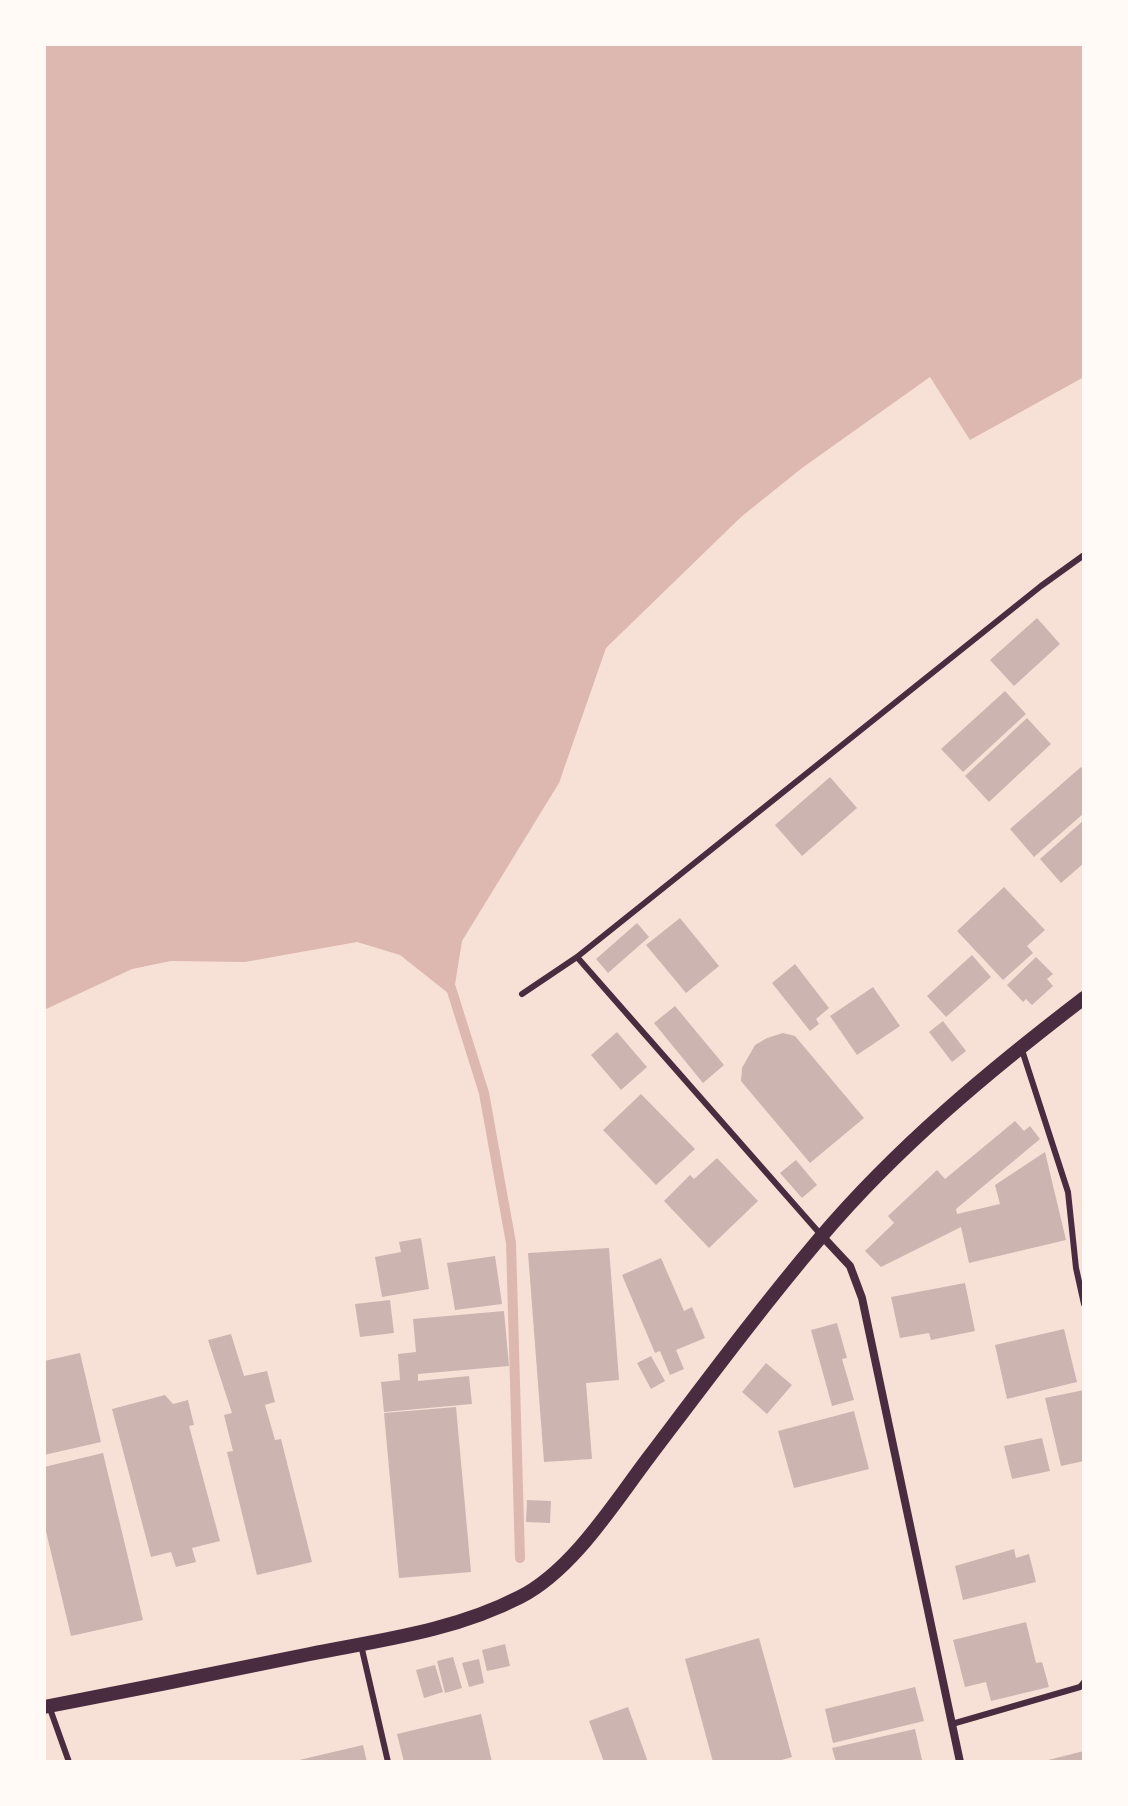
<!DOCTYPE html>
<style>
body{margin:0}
#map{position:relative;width:1128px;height:1806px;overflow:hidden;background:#f7e1d7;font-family:Quicksand,sans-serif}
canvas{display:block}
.frame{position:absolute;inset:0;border:46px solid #fffaf5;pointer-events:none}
</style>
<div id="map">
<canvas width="1128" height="1806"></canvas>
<div class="frame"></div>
</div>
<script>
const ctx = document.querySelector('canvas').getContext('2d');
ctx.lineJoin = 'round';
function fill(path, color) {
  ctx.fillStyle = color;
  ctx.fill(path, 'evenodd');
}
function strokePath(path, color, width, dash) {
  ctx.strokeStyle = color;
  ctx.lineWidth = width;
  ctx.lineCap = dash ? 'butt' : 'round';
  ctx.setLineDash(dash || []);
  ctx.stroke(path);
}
const water = new Path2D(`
 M 44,44 L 1084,44 L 1084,377 L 970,440 L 930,377 L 802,468 L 741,517 L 606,648 L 559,783 L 462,941 L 453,997 L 400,955 L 357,942 L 245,962 L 171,961 L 132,969 L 44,1010 Z`);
const stream = new Path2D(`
 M 451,988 L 484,1093 L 511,1243 L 520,1558`);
const building = new Path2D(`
 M 1037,618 L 1060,644 L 1014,686 L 990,660 Z
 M 1005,691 L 1026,714 L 963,772 L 941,749 Z
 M 1027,718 L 1051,744 L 989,802 L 965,776 Z
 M 1081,767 L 1084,770 L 1084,813 L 1034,857 L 1010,829 Z
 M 830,777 L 857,808 L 802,856 L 775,825 Z
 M 1084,820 L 1084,863 L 1061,883 L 1040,859 Z
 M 1004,887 L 1045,930 L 1027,946 L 1033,953 L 1003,980 L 957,931 Z
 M 680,918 L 719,966 L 686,993 L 646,945 Z
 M 637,923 L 649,937 L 608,973 L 596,959 Z
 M 972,955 L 991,977 L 946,1017 L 927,996 Z
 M 1036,957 L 1053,974 L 1047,979 L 1053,986 L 1032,1005 L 1026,999 L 1023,1002 L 1007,985 Z
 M 795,964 L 829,1008 L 816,1019 L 819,1024 L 810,1031 L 772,983 Z
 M 873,987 L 900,1026 L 857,1055 L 830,1016 Z
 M 675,1006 L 724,1065 L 703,1083 L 654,1023 Z
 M 943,1021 L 966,1051 L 952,1062 L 929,1032 Z
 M 617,1032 L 647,1067 L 621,1090 L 591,1055 Z
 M 783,1033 L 795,1036 L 864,1118 L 810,1163 L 741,1081 L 742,1068 L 755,1045 L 767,1038 Z
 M 641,1094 L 695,1149 L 656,1185 L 603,1130 Z
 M 1015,1121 L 1024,1131 L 1030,1126 L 1040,1139 L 956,1209 L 957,1214 L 1000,1204 L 995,1185 L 1045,1152 L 1066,1240 L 969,1263 L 961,1227 L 881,1267 L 865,1251 L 894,1223 L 888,1216 L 937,1170 L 945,1179 Z
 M 717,1158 L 758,1201 L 709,1248 L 664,1201 L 690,1175 L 694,1179 Z
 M 796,1160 L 817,1185 L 802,1198 L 780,1173 Z
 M 421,1238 L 429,1289 L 382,1297 L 375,1257 L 401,1252 L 399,1242 Z
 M 609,1248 L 619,1380 L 586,1383 L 592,1459 L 544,1462 L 528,1253 Z
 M 495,1256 L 502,1304 L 455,1310 L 447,1263 Z
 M 661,1258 L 684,1311 L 692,1307 L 705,1338 L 676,1350 L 684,1369 L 670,1375 L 660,1351 L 655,1353 L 622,1275 Z
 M 965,1283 L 975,1331 L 931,1340 L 929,1333 L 900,1338 L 891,1297 Z
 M 390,1300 L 394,1333 L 360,1337 L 355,1304 Z
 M 504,1311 L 509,1366 L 418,1374 L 418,1381 L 469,1376 L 472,1404 L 384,1412 L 381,1382 L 400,1380 L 398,1354 L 416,1352 L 413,1319 Z
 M 837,1323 L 847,1358 L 842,1359 L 854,1400 L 832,1406 L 811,1330 Z
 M 1064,1329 L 1077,1382 L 1007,1399 L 995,1345 Z
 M 231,1334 L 244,1376 L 267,1371 L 275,1402 L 265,1405 L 275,1440 L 281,1439 L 312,1562 L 257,1575 L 227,1452 L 233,1451 L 224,1415 L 232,1413 L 208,1340 Z
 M 80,1353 L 101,1442 L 44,1455 L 44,1361 Z
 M 651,1356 L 665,1381 L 651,1389 L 637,1363 Z
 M 766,1363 L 792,1385 L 767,1414 L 742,1392 Z
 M 1084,1390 L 1084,1461 L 1061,1466 L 1045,1398 Z
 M 165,1395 L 173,1404 L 188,1400 L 194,1425 L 189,1426 L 220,1541 L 192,1548 L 196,1562 L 176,1567 L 171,1552 L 151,1557 L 112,1409 Z
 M 456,1407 L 471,1572 L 399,1578 L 384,1413 Z
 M 854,1411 L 869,1469 L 794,1488 L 778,1431 Z
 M 1042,1438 L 1050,1471 L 1012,1479 L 1004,1446 Z
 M 103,1453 L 143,1620 L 71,1636 L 44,1523 L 44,1467 Z
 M 527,1500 L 551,1501 L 550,1523 L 526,1522 Z
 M 1014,1549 L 1016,1558 L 1029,1554 L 1036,1582 L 963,1600 L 955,1566 Z
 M 1026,1622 L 1036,1663 L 1042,1662 L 1049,1687 L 991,1701 L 986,1682 L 965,1687 L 953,1640 Z
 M 759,1638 L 792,1757 L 775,1762 L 713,1762 L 685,1659 Z
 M 505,1644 L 510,1666 L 487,1671 L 482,1650 Z
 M 453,1657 L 462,1688 L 445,1693 L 437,1661 Z
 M 479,1659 L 484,1683 L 469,1687 L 462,1663 Z
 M 435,1665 L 443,1692 L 424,1698 L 416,1670 Z
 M 915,1687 L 924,1721 L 833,1743 L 825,1709 Z
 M 628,1707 L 648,1762 L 604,1762 L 589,1721 Z
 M 481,1714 L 492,1762 L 404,1762 L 397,1734 Z
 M 915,1729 L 922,1760 L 836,1762 L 832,1748 Z
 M 363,1745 L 367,1762 L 295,1762 L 295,1761 Z
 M 1084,1751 L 1084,1762 L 1044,1762 L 1044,1761 Z`);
const service = new Path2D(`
 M 577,957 L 822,1236
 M 522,994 L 577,957 L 1041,586 L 1084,555
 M 1021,1047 L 1068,1192 L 1076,1268 L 1084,1304
 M 361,1645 L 388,1762
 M 49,1706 L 69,1762
 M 952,1724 L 1080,1687 L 1084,1682`);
const minor = new Path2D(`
 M 822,1236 L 850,1266 L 862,1298 L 960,1762`);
const tertiary = new Path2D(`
 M 44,1707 C 133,1690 221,1672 310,1654 C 381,1640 454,1631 520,1597 C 573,1570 614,1503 649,1457 C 705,1383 760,1309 820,1238 C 897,1147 990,1070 1084,998`);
fill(water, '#dcb8b0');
strokePath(stream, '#dcb8b0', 10);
fill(building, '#ccb4b1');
strokePath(service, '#4a2c40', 6);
strokePath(minor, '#4a2c40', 8);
strokePath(tertiary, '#4a2c40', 14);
</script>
